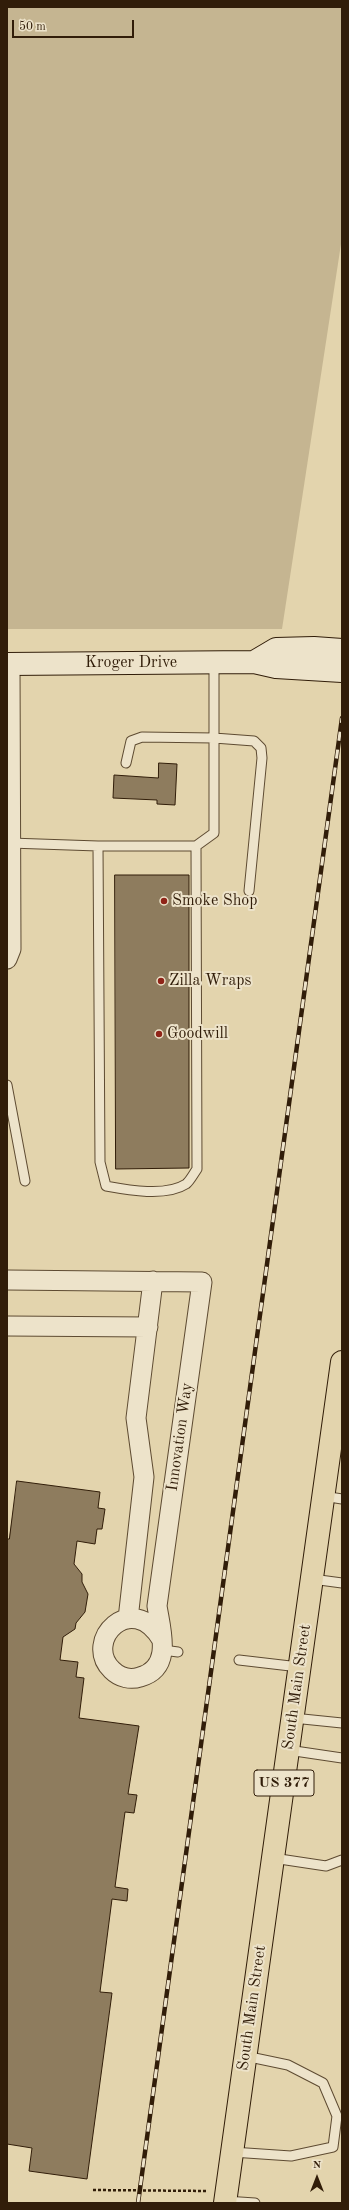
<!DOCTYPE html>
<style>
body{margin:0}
#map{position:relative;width:349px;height:2210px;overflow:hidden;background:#e3d4ad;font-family:"Old Standard TT",serif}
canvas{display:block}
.frame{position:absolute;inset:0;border:8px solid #311d09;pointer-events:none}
.north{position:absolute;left:297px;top:2158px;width:40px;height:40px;-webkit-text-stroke:3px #ede3ca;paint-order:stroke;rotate:0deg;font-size:11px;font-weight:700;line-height:16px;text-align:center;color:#311d09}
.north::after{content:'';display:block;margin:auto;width:14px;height:18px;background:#311d09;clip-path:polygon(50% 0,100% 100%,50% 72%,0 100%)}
.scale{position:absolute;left:12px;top:20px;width:122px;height:18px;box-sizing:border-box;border:2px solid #311d09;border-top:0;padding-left:5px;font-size:12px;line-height:14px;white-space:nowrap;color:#311d09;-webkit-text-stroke:3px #ede3ca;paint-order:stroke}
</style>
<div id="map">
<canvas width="349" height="2210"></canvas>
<div class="frame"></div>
<div class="north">N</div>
<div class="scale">50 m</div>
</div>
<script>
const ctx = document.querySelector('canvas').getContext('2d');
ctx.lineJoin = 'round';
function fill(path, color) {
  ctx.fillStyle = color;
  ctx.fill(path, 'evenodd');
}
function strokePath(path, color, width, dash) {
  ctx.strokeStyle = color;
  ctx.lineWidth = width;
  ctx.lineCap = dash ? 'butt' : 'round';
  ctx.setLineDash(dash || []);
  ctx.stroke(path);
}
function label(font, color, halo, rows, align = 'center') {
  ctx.font = font + ' "Old Standard TT",serif';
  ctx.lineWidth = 4;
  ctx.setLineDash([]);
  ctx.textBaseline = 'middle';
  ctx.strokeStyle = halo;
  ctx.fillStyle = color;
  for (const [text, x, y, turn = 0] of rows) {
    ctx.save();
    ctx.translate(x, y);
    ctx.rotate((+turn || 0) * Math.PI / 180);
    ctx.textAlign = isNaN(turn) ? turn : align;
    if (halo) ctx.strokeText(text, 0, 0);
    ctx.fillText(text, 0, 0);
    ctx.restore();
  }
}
const green = new Path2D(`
 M 7,7 L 342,7 L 341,244 L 282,629 L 7,629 Z`);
const building = new Path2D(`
 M 159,763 L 177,764 L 175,805 L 157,804 L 157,800 L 113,798 L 114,775 L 158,778 Z
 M 115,875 L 189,875 L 189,1168 L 116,1169 Z
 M 17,1481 L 100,1492 L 98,1508 L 105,1509 L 102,1529 L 97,1529 L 95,1544 L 77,1541 L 74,1564 L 82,1574 L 82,1582 L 88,1594 L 85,1612 L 76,1623 L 75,1629 L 63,1637 L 60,1660 L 78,1662 L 76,1677 L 84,1678 L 79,1718 L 139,1726 L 128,1794 L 137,1795 L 134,1813 L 125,1812 L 115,1887 L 128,1889 L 127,1901 L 112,1899 L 100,1992 L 112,1993 L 87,2179 L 29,2171 L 32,2148 L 7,2144 L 7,1539 L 9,1539 Z`);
const path = new Path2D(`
 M 93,2190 L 208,2191`);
const lane = new Path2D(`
 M 126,763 L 131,741 L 142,737 L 214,738 L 254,741 L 261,748 L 262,758 L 249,891
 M 10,843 L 98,846 L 100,1162 L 106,1186 C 128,1190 166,1197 186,1184 C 190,1181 194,1173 197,1169 L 196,846 L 214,833 L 214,662
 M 98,846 L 196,846
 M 7,1085 L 25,1181
 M 323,1496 L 342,1499
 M 312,1579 L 342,1583
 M 163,1650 L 178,1652
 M 239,1660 L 299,1667
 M 293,1718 L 342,1723
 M 288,1750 L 342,1758
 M 273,1858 L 326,1866 L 342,1860
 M 232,2152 L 291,2156 L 333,2147 L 337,2116 L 323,2083 L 288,2065 L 245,2056
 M 225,2201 L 255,2203`);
const street = new Path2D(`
 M 7,959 L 11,949 L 10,664
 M 7,1280 L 202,1282 L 157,1606 C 161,1631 173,1668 140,1677 C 131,1680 120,1678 112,1670 C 82,1641 132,1589 162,1640
 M 7,1326 L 148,1327
 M 128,1619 L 144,1477 L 136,1418 L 153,1281`);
const secondary = new Path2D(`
 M 254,662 L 276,649 L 314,648 L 342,650
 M 7,664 L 254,662 L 276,667 L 342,671`);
const primary = new Path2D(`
 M 225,2203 L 342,1362`);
const rail = new Path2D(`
 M 138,2203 L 342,718`);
const markers = [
 [164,901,4,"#8f2418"],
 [161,981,4,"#8f2418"],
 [159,1034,4,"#8f2418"]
];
const shields = [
 [284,1783,60]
];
const shieldNames = [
 ["US 377",284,1783]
];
const streetNames = [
 ["Kroger Drive",131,663],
 ["Innovation Way",180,1437,-82],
 ["South Main Street",297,1687,-82],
 ["South Main Street",252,2008,-82]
];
const poiNames = [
 ["Smoke Shop",172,901],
 ["Zilla Wraps",169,981],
 ["Goodwill",167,1034]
];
fill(green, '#c5b591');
fill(building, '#8e7c5e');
strokePath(building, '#311d09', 1);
strokePath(lane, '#5e4b32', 11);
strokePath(street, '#5e4b32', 21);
strokePath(secondary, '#311d09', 24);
strokePath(primary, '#311d09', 24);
strokePath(path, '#311d09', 2.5, [3, 2]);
strokePath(lane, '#ede3ca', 9);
strokePath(street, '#ede3ca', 19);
strokePath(secondary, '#ede3ca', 22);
strokePath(primary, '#e3d4ad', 22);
strokePath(rail, '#311d09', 4.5);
strokePath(rail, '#ede3ca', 3, [9]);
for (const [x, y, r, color] of markers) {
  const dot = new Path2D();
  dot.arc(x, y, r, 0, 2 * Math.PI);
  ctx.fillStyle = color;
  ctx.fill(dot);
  strokePath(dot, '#ede3ca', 1.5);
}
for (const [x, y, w] of shields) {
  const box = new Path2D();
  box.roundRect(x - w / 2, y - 13, w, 26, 3);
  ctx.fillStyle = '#ede3ca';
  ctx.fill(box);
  strokePath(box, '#311d09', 1);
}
label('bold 15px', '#311d09', null, shieldNames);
label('16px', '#311d09', '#ede3ca', streetNames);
label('16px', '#311d09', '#ede3ca', poiNames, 'left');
</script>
